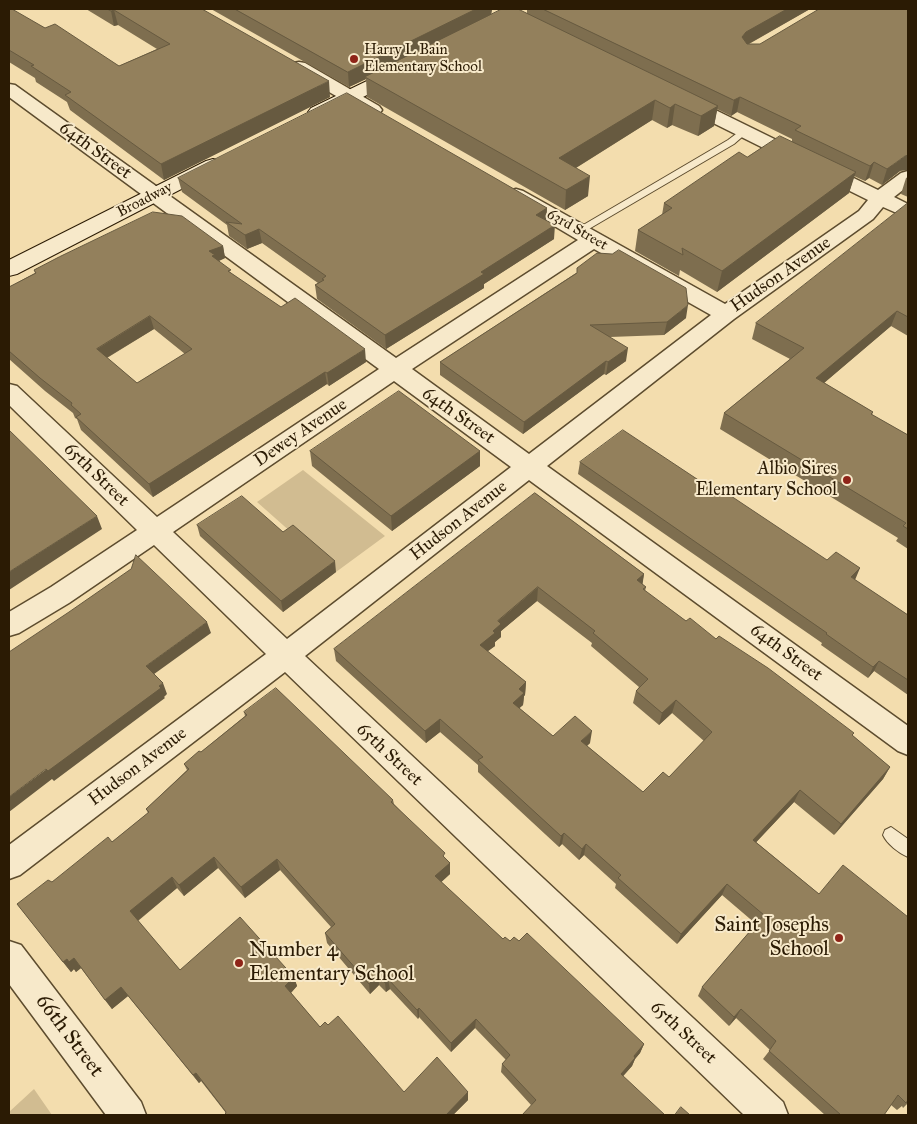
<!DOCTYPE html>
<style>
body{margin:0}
#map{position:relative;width:917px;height:1124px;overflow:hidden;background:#f3ddae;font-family:"IM FELL Great Primer",serif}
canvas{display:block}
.frame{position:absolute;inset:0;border:10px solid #2b1b04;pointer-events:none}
</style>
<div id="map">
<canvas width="917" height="1124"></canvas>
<div class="frame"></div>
</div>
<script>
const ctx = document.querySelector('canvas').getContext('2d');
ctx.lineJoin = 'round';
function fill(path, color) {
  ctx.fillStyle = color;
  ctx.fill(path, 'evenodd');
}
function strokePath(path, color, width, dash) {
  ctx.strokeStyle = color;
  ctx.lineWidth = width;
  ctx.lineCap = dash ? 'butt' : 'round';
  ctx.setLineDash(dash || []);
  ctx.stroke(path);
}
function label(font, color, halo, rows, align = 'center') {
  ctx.font = font + ' "IM FELL Great Primer",serif';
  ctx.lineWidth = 4;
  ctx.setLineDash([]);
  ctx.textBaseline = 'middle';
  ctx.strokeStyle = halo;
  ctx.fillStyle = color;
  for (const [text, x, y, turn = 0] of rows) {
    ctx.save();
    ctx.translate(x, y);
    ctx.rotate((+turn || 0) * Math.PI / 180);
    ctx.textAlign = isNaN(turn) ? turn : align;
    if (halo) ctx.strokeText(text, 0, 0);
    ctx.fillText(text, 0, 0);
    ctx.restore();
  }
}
const green = new Path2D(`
 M 303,470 L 385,536 L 336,572 L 257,502 Z
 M 34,1089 L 52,1115 L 9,1115 L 9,1112 Z`);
const lane = new Path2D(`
 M 744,128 L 749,131 L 734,144 L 582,233 L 574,233 L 573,231 L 728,140 Z
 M 891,827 L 908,839 L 908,857 C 899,853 887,844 883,835 L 885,830 Z`);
const street = new Path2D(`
 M 299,62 L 305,63 L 379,106 L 382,110 L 379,114 L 373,115 L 367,114 L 293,71 L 290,67 L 293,63 Z
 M 9,84 L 15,85 L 396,358 L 578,240 L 509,199 L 506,195 L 509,191 L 516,189 L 523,191 L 725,304 L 859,211 L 868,200 L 679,106 L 676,102 L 679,98 L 685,97 L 691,98 L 878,190 L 901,173 L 908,171 L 908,186 L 894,197 L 908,204 L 908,218 L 883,207 L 873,219 L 734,319 L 547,466 L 908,726 L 908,755 L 898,751 L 529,480 L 305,656 L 783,1102 L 788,1115 L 744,1115 L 285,672 L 20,875 L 9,879 L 9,845 L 266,654 L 154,545 L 69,603 L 19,633 L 9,636 L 9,612 L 51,587 L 137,530 L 9,405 L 9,384 L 17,386 L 157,517 L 379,369 L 9,97 ZM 594,249 L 711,315 L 529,454 L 412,369 ZM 394,381 L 511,467 L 287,639 L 173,532 Z
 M 9,941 L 21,945 L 141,1102 L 146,1115 L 106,1115 L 9,984 Z`);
const secondary = new Path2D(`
 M 398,66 L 405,68 L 407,72 L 405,76 L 325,116 L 318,118 L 311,116 L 308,112 L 311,108 Z
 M 213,159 L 220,161 L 223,165 L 220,169 L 17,274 L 9,276 L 9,260 L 206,161 Z`);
const wall = new Path2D(`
 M 9,9 L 45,28 L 119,66 L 157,49 L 118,25 L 114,26 L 86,9 L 202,9 L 330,97 L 164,180 L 70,110 L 67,102 L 36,82 L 35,78 L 9,62 Z
 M 211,9 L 492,9 L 491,14 L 527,13 L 527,9 L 810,9 L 749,44 L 900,171 L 882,185 L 869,178 L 865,181 L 854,176 L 849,193 L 717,292 L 680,270 L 679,276 L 635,251 L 638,230 L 662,215 L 664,203 L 747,157 L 792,141 L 792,139 L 737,112 L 731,116 L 717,109 L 714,126 L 698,136 L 672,125 L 667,128 L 652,120 L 576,168 L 588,196 L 565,210 L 367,97 L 366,79 L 349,87 Z
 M 908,177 L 908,197 L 901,194 L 906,178 Z
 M 178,178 L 547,208 L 546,221 L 554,239 L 484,284 L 484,288 L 386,349 L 317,299 L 315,285 L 318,283 L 262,243 L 247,249 L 229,236 L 227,225 L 182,192 Z
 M 908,203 L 908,336 L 891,326 L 824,383 L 873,412 L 872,415 L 908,435 L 908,549 L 896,541 L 898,538 L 720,429 L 724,413 L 790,359 L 752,339 L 756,323 Z
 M 223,246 L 225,258 L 219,261 L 232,274 L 281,307 L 366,362 L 329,386 L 327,384 L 153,497 L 81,430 L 77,419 L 75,418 L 73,413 L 45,391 L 9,359 L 9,287 L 35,273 L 34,270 ZM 154,329 L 185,354 L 137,383 L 107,358 Z
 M 576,273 L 686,318 L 664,335 L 610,337 L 626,361 L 606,375 L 604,374 L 523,434 L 440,375 L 440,362 Z
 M 310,451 L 480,451 L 480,466 L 392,531 L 312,466 Z
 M 580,462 L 712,489 L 855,580 L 908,615 L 908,695 L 874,671 L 868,678 L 821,645 L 822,643 L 578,474 Z
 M 535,493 L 644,574 L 642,584 L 646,587 L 645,591 L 686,621 L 716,639 L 853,736 L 890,767 L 883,779 L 834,835 L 794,802 L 756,842 L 819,894 L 908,917 L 908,1103 L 903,1108 L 902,1106 L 897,1110 L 891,1105 L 884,1115 L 825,1115 L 763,1059 L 770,1050 L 736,1018 L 729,1026 L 698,996 L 702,987 L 756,924 L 722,895 L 677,944 L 615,888 L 616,884 L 584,855 L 579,860 L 562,844 L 559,847 L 478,772 L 478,765 L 440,732 L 426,743 L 336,661 L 334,649 ZM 537,601 L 592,643 L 591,646 L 639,687 L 636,691 L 633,703 L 659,725 L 672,713 L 704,741 L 669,777 L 643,792 L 587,746 L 590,743 L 553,736 L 519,708 L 523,705 L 524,696 L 525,695 L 526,682 L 487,651 L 495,646 L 495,642 L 501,637 L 501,631 Z
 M 197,525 L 283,532 L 336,572 L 283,612 L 200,536 Z
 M 244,712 L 393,800 L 394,804 L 450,863 L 450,874 L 441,882 L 503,939 L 644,1044 L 640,1053 L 635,1059 L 632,1066 L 623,1076 L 531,1105 L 501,1072 L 502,1064 L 506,1060 L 475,1028 L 451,1052 L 419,1017 L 418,1019 L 390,989 L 386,992 L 379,985 L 370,994 L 327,943 L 325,933 L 331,927 L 280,870 L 245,898 L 218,868 L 184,896 L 177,888 L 138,921 L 180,970 L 294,977 L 297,986 L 291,993 L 320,1027 L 404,1092 L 468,1100 L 453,1115 L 225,1115 L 226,1113 L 201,1081 L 199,1083 L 128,996 L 112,1009 L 81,968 L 76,972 L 74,969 L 71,972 L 17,904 L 52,882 L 112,842 L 148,813 L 146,809 L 187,770 L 184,764 L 201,752 L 245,716 Z`);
const shadedWall = new Path2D(`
 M 476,9 L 492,9 L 491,16 L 365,77 L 366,79 L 349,87 L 348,72 Z
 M 787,9 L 810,9 L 743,47 L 742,37 L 746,32 Z
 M 114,10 L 118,25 L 114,26 L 111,11 Z
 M 329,81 L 330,97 L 164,180 L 161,164 Z
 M 740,97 L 737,112 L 731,116 L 734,100 Z
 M 655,100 L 652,120 L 558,179 L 559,158 Z
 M 675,104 L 672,125 L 667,128 L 670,108 Z
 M 718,106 L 714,126 L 698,136 L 701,116 Z
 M 908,155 L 908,170 L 900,171 L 882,185 L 887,169 L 905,156 Z
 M 874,162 L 869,178 L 865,181 L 870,166 Z
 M 856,172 L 849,193 L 717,292 L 722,271 Z
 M 590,176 L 588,196 L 565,210 L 566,190 Z
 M 547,208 L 546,222 L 536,215 Z
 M 555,225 L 554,239 L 484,284 L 484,288 L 386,349 L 385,335 L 481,272 Z
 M 259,229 L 262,243 L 247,249 L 245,235 Z
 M 223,246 L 225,258 L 216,262 L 209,251 Z
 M 688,305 L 686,318 L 664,335 L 667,322 Z
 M 897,311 L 891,326 L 811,394 L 816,378 Z
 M 150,316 L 154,329 L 101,361 L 97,349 Z
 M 628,348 L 626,361 L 606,375 L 608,362 Z
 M 365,349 L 366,362 L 329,386 L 327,373 Z
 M 606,361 L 604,374 L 523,434 L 524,422 Z
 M 325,372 L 327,384 L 153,497 L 149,484 Z
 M 480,451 L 480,466 L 392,531 L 391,516 Z
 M 97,516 L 102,529 L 9,590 L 9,572 Z
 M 335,561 L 336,572 L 283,612 L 281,601 Z
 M 860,568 L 855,580 L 851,577 Z
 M 644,574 L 642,588 L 637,580 Z
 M 538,587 L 537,601 L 501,631 L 501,637 L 495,642 L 495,646 L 479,658 L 480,645 L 493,631 L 498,621 Z
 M 207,622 L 211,633 L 150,677 L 146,666 Z
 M 879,661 L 874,671 L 868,678 L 873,667 Z
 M 526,682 L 525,695 L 524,696 L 523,705 L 512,715 L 513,703 L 519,689 Z
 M 163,683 L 167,694 L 164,697 L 165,698 L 54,781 L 52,779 L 9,812 L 9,797 Z
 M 676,700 L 672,713 L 659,725 L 662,713 Z
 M 440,719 L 440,732 L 426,743 L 425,731 Z
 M 592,731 L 590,743 L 579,753 L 581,741 Z
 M 890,767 L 883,779 L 834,835 L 841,824 Z
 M 800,790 L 794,802 L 748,851 L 753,840 Z
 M 564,833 L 562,844 L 559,847 L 561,836 Z
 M 586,844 L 584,855 L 579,860 L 582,849 Z
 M 214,857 L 218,868 L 184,896 L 179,885 Z
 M 277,859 L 280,870 L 245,898 L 241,887 Z
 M 450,863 L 450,874 L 436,887 L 435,876 Z
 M 172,877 L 177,888 L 136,922 L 130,911 Z
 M 727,884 L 722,895 L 677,944 L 681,934 Z
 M 74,958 L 81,968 L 76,972 L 74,969 L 71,972 L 63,962 L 67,959 Z
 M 378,975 L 379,985 L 370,994 L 369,984 Z
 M 294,977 L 297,986 L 288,996 L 285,986 Z
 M 388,979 L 390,989 L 386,992 L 385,983 Z
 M 121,987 L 128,996 L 112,1009 L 105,1000 Z
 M 419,1008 L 419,1017 L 418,1019 L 417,1010 Z
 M 741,1009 L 736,1018 L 729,1026 L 734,1017 Z
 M 476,1019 L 475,1028 L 451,1052 L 451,1043 Z
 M 644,1044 L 640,1053 L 635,1059 L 632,1066 L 618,1082 L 621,1074 Z
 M 196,1073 L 201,1081 L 199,1083 L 193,1075 Z
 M 468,1092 L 468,1100 L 453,1115 L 446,1115 Z`);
const building = new Path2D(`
 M 9,9 L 12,9 L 45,28 L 55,24 L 119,66 L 170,44 L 114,10 L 111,11 L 107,9 L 202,9 L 329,81 L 161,164 L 65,95 L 71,92 L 31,66 L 34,65 L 9,50 Z
 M 235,9 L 476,9 L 348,72 Z
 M 502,9 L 518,9 L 718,106 L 701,116 L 675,104 L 670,108 L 655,100 L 559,158 L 590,176 L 566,190 L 365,77 Z
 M 543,9 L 787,9 L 746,32 L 742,37 L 747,44 L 760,44 L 819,9 L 908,9 L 908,155 L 905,156 L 887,169 L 874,162 L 870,166 L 795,130 L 801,126 L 740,97 L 734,100 Z
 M 347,93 L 547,208 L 536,215 L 555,225 L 481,272 L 484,274 L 385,335 L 315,285 L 324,280 L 322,279 L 326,276 L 259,229 L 245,235 L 226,222 L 242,224 L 178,178 Z
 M 780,136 L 856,172 L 722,271 L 682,248 L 683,255 L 638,230 L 672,208 L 664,203 L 739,152 L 747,157 Z
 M 908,203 L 908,317 L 897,311 L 816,378 L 873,412 L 871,414 L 908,435 L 908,529 L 903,526 L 906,523 L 724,413 L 804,348 L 756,323 Z
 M 153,212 L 182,216 L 223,246 L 209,251 L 215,255 L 212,256 L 231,270 L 228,271 L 281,307 L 295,298 L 365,349 L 327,373 L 325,372 L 149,484 L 76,417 L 81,414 L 71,405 L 72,403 L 40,378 L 9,351 L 9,287 L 36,273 L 34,270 L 59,257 ZM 150,316 L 192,349 L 137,383 L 97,349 Z
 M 619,250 L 686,288 L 688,305 L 667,322 L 590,325 L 628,348 L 608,362 L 606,361 L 524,422 L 440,362 L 577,273 L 577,268 L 597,253 L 612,254 Z
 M 399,391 L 480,451 L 391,516 L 310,451 Z
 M 9,430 L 97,516 L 9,572 Z
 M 623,430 L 712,489 L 716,486 L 827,560 L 836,552 L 860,568 L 851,577 L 908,615 L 908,680 L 879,661 L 873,667 L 826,634 L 827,633 L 580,462 Z
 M 535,493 L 644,574 L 637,580 L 646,587 L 643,589 L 686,621 L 690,618 L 716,639 L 719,636 L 768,668 L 854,733 L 852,735 L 890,767 L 841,824 L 800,790 L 753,840 L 819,894 L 843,865 L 908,917 L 908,1100 L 906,1103 L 898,1095 L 884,1115 L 841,1115 L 769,1051 L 776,1041 L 741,1009 L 734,1017 L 702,987 L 764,915 L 727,884 L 681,934 L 618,878 L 621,875 L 586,844 L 582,849 L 564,833 L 561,836 L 478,760 L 483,757 L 440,719 L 425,731 L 334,649 ZM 538,587 L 595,631 L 593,633 L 648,679 L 636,691 L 662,713 L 676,700 L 712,732 L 669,777 L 663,772 L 643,792 L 581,741 L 592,731 L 575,716 L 553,736 L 513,703 L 524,693 L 519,689 L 526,682 L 480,645 L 495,633 L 493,631 L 501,624 L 498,621 Z
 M 242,496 L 283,532 L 293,525 L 335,561 L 281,601 L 197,525 Z
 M 136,555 L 207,622 L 146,666 L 163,683 L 159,686 L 161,688 L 48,771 L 46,769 L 9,797 L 9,652 L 69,612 L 131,569 Z
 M 276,688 L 393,800 L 391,802 L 445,853 L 443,856 L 450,863 L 435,876 L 503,939 L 505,937 L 510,941 L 514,937 L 519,941 L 527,933 L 644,1044 L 634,1056 L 635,1058 L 621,1074 L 665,1115 L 522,1115 L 536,1100 L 502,1064 L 510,1055 L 476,1019 L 451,1043 L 419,1008 L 417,1010 L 388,979 L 385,983 L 378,975 L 369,984 L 325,933 L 335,924 L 277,859 L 241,887 L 214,857 L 179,885 L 172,877 L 130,911 L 180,970 L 240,917 L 294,977 L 285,986 L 320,1027 L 325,1022 L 328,1025 L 338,1016 L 404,1092 L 437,1057 L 468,1092 L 446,1115 L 225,1115 L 226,1112 L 196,1073 L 193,1075 L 121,987 L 105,1000 L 74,958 L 69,962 L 67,959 L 63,962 L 17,904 L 48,880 L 52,882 L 108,837 L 112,842 L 149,812 L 146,809 L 189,769 L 184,764 L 199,751 L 201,752 L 247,715 L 244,712 Z
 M 681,1107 L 690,1115 L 675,1115 Z`);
const markers = [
 [354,59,5,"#8f2418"],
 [847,480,5,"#8f2418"],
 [839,938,5,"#8f2418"],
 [239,963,5,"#8f2418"]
];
const farPoinames = [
 ["Harry L Bain",364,50],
 ["Elementary School",364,67]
];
const farStreetnames = [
 ["Broadway",145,200,-27],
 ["63rd Street",577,230,30]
];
const streetNames = [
 ["64th Street",95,151,36],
 ["Hudson Avenue",781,275,-35],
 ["64th Street",458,416,35],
 ["Dewey Avenue",301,433,-34],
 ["65th Street",96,475,44],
 ["Hudson Avenue",459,521,-38],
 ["64th Street",786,653,36],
 ["65th Street",389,755,43],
 ["Hudson Avenue",138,767,-37],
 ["65th Street",683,1033,43]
];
const poiNames = [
 ["Albio Sires",837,470],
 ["Elementary School",837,491]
];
const nearPoinames = [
 ["Saint Josephs",829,926],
 ["School",829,950],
 ["Number 4",249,951,"left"],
 ["Elementary School",249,975,"left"]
];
const nearStreetnames = [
 ["66th Street",69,1036,53]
];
fill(green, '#d1bc91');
strokePath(lane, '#5d4c2e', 2);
strokePath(street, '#5d4c2e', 3);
strokePath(secondary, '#2b1b04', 2);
fill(lane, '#f7e9ca');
fill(street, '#f7e9ca');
fill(secondary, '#f7e9ca');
fill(wall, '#7e6e4f');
fill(shadedWall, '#675a40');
fill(building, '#93805c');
strokePath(building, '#675a40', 1);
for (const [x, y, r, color] of markers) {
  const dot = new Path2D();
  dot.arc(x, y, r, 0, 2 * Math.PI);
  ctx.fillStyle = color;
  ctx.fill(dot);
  strokePath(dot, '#f7e9ca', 2);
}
label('15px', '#2b1b04', '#f7e9ca', farPoinames, 'left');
label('15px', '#2b1b04', '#f7e9ca', farStreetnames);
label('18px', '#2b1b04', '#f7e9ca', streetNames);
label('18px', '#2b1b04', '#f7e9ca', poiNames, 'right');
label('21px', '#2b1b04', '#f7e9ca', nearPoinames, 'right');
label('21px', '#2b1b04', '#f7e9ca', nearStreetnames);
</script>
